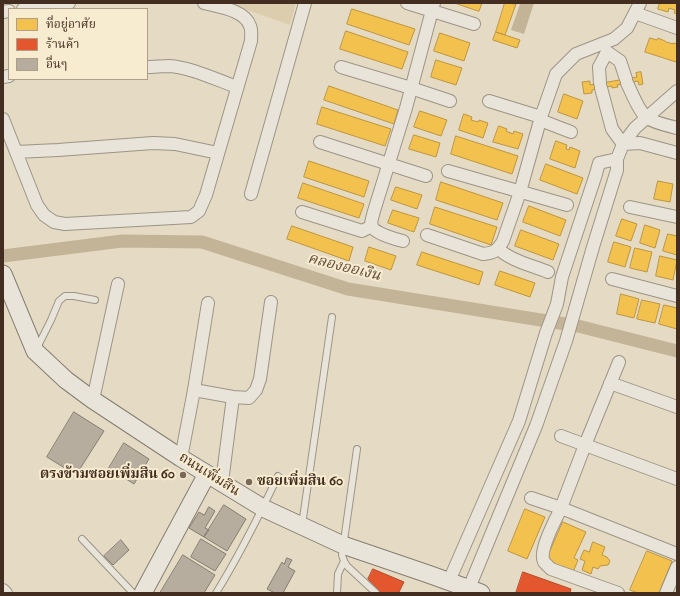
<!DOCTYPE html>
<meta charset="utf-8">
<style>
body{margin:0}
#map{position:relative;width:680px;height:596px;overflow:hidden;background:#e5dbc4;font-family:"IM FELL Double Pica","Noto Serif Thai",serif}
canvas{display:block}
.frame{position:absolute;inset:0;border:4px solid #422d20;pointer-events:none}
.legend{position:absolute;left:8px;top:8px;width:140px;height:72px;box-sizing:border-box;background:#f7ebd0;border:1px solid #af9f8a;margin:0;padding:5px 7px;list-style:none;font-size:12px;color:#422d20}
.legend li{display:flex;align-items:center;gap:8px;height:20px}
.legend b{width:20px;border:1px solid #af9f8a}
</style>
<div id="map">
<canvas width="680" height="596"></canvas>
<div class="frame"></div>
<ul class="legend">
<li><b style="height:11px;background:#f2c14e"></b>ที่อยู่อาศัย</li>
<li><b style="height:11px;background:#e4572e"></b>ร้านค้า</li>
<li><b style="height:11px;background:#b6ad9e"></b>อื่นๆ</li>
</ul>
</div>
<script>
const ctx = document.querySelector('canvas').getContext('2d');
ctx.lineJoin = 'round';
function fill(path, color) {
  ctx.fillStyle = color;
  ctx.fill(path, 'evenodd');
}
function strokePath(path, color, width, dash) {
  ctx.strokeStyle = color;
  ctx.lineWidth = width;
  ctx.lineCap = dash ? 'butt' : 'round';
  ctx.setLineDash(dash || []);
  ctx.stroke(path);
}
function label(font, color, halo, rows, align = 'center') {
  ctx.font = font + ' "IM FELL Double Pica","Noto Serif Thai",serif';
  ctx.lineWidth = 4;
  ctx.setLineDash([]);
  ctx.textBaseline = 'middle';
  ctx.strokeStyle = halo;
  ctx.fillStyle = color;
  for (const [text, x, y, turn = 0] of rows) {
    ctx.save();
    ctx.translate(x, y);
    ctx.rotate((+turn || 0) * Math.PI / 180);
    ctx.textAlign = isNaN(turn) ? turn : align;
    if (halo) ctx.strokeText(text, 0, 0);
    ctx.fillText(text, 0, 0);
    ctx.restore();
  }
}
const green = new Path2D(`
 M 227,3 L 296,3 L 290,25 Z`);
const water = new Path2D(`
 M 523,3 L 534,3 L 524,34 L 511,30 L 520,4 L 522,4 Z`);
const homes = new Path2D(`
 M 455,3 L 482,3 L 479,11 Z
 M 505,3 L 516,4 L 505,35 L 496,32 Z
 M 660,3 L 677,3 L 677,14 L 674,13 L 675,10 L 669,8 L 668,12 L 658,9 Z
 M 352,9 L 415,29 L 409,45 L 347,24 Z
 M 346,31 L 408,52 L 402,69 L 340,49 Z
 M 496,32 L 520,40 L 517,48 L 493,40 Z
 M 440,33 L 470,43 L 464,61 L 434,51 Z
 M 650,38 L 657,40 L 658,38 L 665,41 L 666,42 L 673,44 L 673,43 L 677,44 L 677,58 L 676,62 L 645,52 Z
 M 436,60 L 462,68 L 456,85 L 431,77 Z
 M 641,72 L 643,84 L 639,85 L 638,81 L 617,85 L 618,87 L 612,88 L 612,86 L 592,90 L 592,93 L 584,94 L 582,82 L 590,81 L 590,85 L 637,77 L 636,73 Z
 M 329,86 L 398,110 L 394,124 L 324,100 Z
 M 564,94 L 583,101 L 577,119 L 558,112 Z
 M 322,107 L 391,129 L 385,146 L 317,124 Z
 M 420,111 L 447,120 L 441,136 L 414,127 Z
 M 464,114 L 472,117 L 471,120 L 478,122 L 479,120 L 488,123 L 483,138 L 459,130 Z
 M 499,126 L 507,129 L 506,131 L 513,134 L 514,131 L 523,134 L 518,149 L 493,142 Z
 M 414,135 L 440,143 L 436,157 L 409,149 Z
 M 456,136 L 518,156 L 512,174 L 451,154 Z
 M 556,141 L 567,145 L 566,149 L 569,150 L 570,147 L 580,151 L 575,168 L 550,159 Z
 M 309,161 L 369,181 L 364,197 L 304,177 Z
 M 546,164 L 583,178 L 577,194 L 540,180 Z
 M 658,181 L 673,184 L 670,202 L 654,199 Z
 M 441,182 L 503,203 L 497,220 L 436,200 Z
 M 303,183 L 364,204 L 359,218 L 298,198 Z
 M 396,187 L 422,195 L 417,209 L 391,200 Z
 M 529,206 L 566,220 L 560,236 L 523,222 Z
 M 435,207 L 497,227 L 491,245 L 430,224 Z
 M 393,210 L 419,218 L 414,232 L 388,223 Z
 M 622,219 L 637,224 L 631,241 L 616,236 Z
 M 645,225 L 660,230 L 655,248 L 640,243 Z
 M 292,226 L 353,247 L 349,261 L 287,239 Z
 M 521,230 L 559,244 L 553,260 L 515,246 Z
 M 668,234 L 677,236 L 677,255 L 663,251 Z
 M 614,242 L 631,247 L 625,267 L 608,262 Z
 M 369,247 L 396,256 L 391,270 L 365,261 Z
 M 635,248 L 652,252 L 647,272 L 630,268 Z
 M 422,252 L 483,272 L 479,285 L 417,265 Z
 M 660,256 L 677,260 L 673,280 L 656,276 Z
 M 500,271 L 535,283 L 530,297 L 495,285 Z
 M 621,294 L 639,299 L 634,318 L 617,314 Z
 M 642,300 L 660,304 L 655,323 L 637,319 Z
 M 664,305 L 677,308 L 677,329 L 659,324 Z
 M 525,509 L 545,517 L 527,559 L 508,551 Z
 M 563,522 L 586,532 L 574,558 L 578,560 L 573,572 L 546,561 Z
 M 593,542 L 605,547 L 602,555 L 607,557 L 610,561 L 608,565 L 600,566 L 598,569 L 593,567 L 591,574 L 582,570 L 585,561 L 580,559 L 584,550 L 589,552 Z
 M 647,551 L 672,561 L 659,593 L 638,593 L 630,590 Z`);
const shops = new Path2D(`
 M 373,569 L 404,582 L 399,592 L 400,593 L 381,593 L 368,579 Z
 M 523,572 L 571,589 L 570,593 L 516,593 Z`);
const canal = new Path2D(`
 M 3,256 L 122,241 L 202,242 L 348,289 L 578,326 L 677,351`);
const building = new Path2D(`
 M 74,412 L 104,431 L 76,475 L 47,457 Z
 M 124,443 L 149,459 L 134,484 L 109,468 Z
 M 224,505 L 246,519 L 227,551 L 204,537 Z
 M 209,507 L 215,511 L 205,528 L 209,530 L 204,537 L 189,528 L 199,512 L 204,515 Z
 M 201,539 L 226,554 L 215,571 L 191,557 Z
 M 121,540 L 129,550 L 113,565 L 104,556 Z
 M 183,555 L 215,575 L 204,593 L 160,593 Z
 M 287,558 L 292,560 L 288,567 L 295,571 L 283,593 L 275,593 L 267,589 L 282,562 L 284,564 Z`);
const lane = new Path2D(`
 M 37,348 L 51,320 L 59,301 L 65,296 L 74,296 L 95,300
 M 357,449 L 342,555 L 344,561 L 347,566 L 376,593
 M 302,525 L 332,317
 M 82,539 L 133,593
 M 216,593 C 239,556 259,516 278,476
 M 337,593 L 338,574 L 344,561`);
const street = new Path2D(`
 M 407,3 L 474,24
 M 23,9 L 69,3
 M 3,12 L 9,11
 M 635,13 L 677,28
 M 147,67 C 154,67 162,66 169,66 C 190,67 217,80 237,87
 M 341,67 L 411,88 L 450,101
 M 3,77 L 9,76
 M 600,83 L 599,67 L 607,52 L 620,61 L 626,79
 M 627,83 C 632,93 638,110 646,117 C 652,122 669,126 677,128
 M 601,88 L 612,129 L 623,144 L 640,143 L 677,153
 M 489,101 L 541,117 L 556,74 L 576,54 L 614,39 L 627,28 L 640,3
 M 3,119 L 37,205 L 44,215 L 54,222 L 65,224 L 191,217 L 199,211 L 206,195 L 251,41 C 251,36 252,30 250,26 C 245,10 219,7 204,3
 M 540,120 L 571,132
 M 320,142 L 426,176
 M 16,152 L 58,150 L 153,143 L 175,144 L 218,153
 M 448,171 L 567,205
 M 251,194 L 305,3
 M 630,207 L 677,217
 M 302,212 L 362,231 L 372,226
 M 427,235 L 483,254 C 494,253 497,251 503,241 L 520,192 L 541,117
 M 403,241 C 395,239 373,233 371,225 C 371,221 373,215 374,211 L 406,108 L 434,3
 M 498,248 C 508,260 534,266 548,272
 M 612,279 L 677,296
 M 610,383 L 677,407
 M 194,390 L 233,397 L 249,398 L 256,390 L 260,379 L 271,302
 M 93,400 L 118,284
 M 561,436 L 677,479
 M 181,458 L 194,390 L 208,303
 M 222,482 L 233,397
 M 531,498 L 561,508 L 585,445 L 619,362
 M 449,581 L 519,421 L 546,333 L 557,304 L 562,277 L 596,174 L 599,163 L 617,159
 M 469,588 L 536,426 L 566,341 L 593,247 L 617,170 L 617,159 L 623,144 L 635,128 L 677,91
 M 3,590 L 6,593
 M 618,593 L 551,569 C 549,567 546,564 544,562 C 538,551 556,519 561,508 L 677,554
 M 666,593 L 677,567`);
const secondary = new Path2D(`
 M 3,274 L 35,351 L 66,380 L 93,400 L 181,458 L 263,508 L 343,545 L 428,574 L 481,593
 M 143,593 L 207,474`);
const markers = [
 [183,475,4,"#7b6a59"],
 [249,482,4,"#7b6a59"]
];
const poiNames = [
 ["ตรงข้ามซอยเพิ่มสิน 60",175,475],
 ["ซอยเพิ่มสิน 60",257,482,"left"]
];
const streetNames = [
 ["ถนนเพิ่มสิน",209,475,32]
];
const waterNames = [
 ["คลองออเงิน",344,268,14]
];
fill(green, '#dccdaf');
fill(water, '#c4b497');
fill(homes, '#f2c14e');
strokePath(homes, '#bd9540', 1);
fill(shops, '#e4572e');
strokePath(shops, '#b34a2a', 1);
strokePath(canal, '#c4b497', 13);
fill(building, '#b6ad9e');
strokePath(building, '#857d70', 1);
strokePath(lane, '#9c9486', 8);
strokePath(street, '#9c9486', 14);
strokePath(secondary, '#857d70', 19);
strokePath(lane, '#e9e4d9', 6);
strokePath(street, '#e9e4d9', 12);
strokePath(secondary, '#e9e4d9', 17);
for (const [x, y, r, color] of markers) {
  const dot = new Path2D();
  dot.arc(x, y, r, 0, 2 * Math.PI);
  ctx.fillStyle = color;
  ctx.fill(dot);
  strokePath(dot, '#f7ebd0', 1.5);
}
label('bold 14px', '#422d20', '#f7ebd0', poiNames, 'right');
label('14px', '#422d20', '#f7ebd0', streetNames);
label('italic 15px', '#5f4a39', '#f7ebd0', waterNames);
</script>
